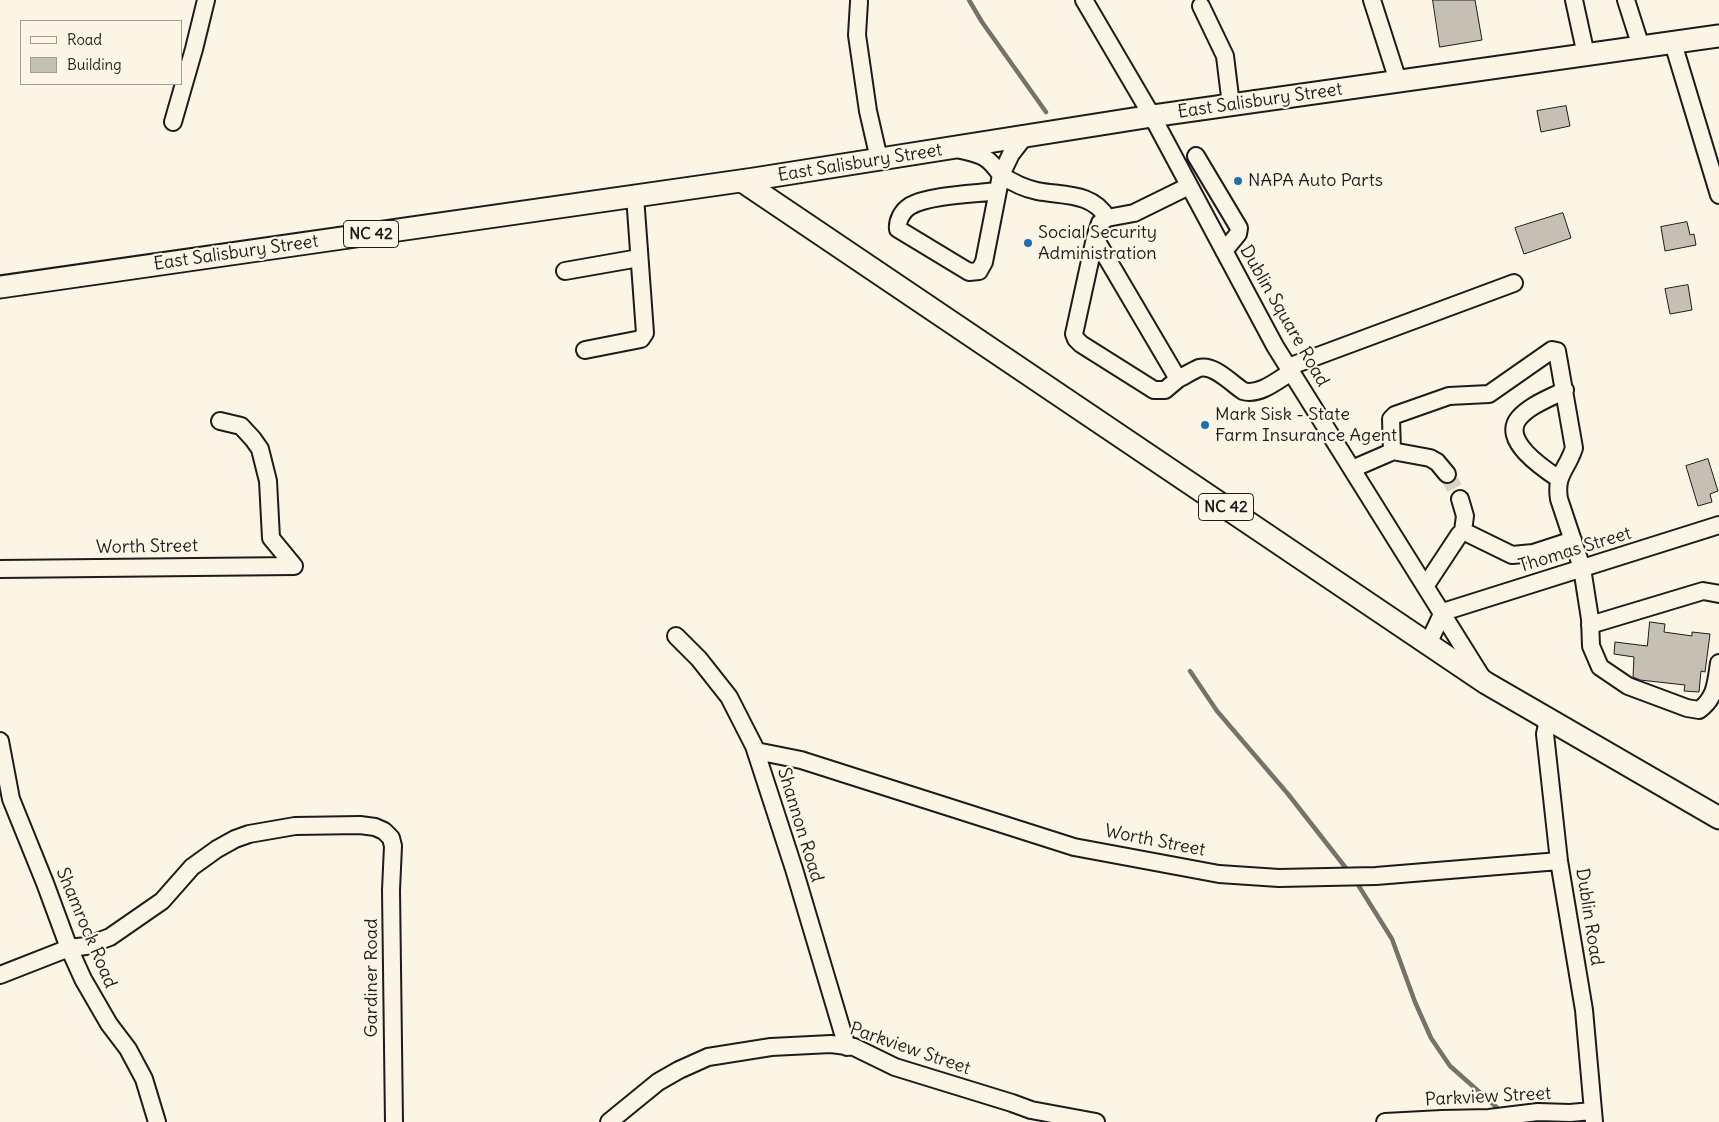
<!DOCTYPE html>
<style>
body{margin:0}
#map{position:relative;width:1719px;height:1122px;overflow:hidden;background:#fcf5e5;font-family:Delius,sans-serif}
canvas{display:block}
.legend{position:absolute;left:20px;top:20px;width:162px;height:65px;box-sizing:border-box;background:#fcf5e5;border:1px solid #a29e95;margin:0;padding:6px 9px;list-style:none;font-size:15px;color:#1c1c1c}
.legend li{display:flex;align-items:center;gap:10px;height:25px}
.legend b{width:25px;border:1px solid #a29e95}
</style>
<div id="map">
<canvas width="1719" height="1122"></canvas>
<ul class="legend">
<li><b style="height:6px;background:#fcf5e5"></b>Road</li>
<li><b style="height:14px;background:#c4c0b3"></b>Building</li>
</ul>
</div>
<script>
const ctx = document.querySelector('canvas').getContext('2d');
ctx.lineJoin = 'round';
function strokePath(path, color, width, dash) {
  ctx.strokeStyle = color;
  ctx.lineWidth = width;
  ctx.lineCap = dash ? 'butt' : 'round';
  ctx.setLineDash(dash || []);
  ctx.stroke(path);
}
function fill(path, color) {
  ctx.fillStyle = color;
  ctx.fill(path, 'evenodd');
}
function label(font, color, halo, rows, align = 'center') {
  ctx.font = font + ' Delius,sans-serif';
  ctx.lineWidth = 4.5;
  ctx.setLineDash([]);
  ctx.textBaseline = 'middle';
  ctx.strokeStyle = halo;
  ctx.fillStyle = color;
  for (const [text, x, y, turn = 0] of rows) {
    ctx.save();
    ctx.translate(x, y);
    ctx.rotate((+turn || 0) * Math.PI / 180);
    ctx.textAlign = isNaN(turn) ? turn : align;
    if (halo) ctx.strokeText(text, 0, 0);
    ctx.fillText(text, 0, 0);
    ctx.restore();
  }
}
const stream = new Path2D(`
 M 969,0 L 982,22 L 1046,112
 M 1190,671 L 1217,711 L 1288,794 L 1349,872
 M 1355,880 L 1392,939 L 1415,1002 L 1431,1038 L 1450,1066 L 1502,1112`);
const building = new Path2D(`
 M 1433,0 L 1475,0 L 1482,40 L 1440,47 Z
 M 1566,106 L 1570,126 L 1541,132 L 1537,111 Z
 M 1563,213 L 1571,238 L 1524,254 L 1515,228 Z
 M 1687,222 L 1690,235 L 1694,234 L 1696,245 L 1665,251 L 1661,227 Z
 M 1688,285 L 1692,310 L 1670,314 L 1665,289 Z
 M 1708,459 L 1718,491 L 1710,494 L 1712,502 L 1698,506 L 1686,466 Z
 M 1650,622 L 1665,624 L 1664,632 L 1692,636 L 1692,632 L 1710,634 L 1705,672 L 1701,671 L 1699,692 L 1684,691 L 1685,685 L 1640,680 L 1633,677 L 1634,657 L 1614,654 L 1615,642 L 1647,646 Z`);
const minorTunnel = new Path2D(`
 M 1447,474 L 1460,499`);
const minor = new Path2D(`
 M 1084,0 L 1152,116 L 1275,346 L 1483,679
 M 1372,0 L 1398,81
 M 1574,0 L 1586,55
 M 1626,0 L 1641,47
 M 859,2 L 857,35 L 868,111 L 879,159
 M 1201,6 L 1225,56 L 1231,105
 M 1673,43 L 1719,195
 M 173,122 L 194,49 L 206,0
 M 957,149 C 981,155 986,154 1001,175 L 1011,154 L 1025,136
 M 1196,156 L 1239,228 L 1238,234 L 1224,251
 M 1189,186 L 1134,213 L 1107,218 L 1100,223 L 1095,238 L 1178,379 C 1184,376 1192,371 1199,368 C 1214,364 1231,383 1243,391 C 1259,396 1278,380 1291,372
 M 998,191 C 974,194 929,195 910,206 C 902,211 897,221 898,229 L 969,272 L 979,271 L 984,262 L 1001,175 C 1013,183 1023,188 1037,191 C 1062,196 1093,192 1107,218
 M 1095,238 L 1074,334 L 1076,339 L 1081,344 L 1154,390 L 1165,390 L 1178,379
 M 565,271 L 639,258
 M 585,350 L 641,339 L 645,333 L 635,196
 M 1288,367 L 1514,283
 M 220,421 L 241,426 L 253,439 L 260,449 L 268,481 L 271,538 L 294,566
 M 1392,451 L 1430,458 L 1437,462 L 1447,474
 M 1352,469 L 1389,453 L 1392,451 L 1391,419 L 1395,415 L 1449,396 L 1489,394 L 1552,350 L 1557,351 L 1574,448 C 1567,470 1555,474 1559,499 L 1582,568 L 1590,619 L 1591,646 L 1600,667 L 1628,686 L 1687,708 L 1699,710 C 1716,698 1716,682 1719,663
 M 1559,479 C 1544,469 1500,440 1519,418 C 1530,405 1550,398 1565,390
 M 1460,499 L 1465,516 L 1463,531
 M 0,569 L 294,566
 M 1426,585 L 1459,535 L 1463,531 L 1512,555 L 1533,553 L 1573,540
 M 1443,612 L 1719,525
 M 1590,625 L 1703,591 L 1719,594
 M 676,636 L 699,659 L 729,697 L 754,746 L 794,869 L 847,1047
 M 1428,644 L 1443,612
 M 1548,719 L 1545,734 L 1559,861 L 1584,1010 L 1594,1122
 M 0,741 L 11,799 L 45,883 L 69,948 L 83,979 L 109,1024 L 128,1049 L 144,1079 L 157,1122
 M 756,751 L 801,760 L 1074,847 L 1219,874 L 1279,878 L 1376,876 L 1559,861
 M 0,975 L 69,948 L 86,946 L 110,937 L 162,901 L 192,867 L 217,849 L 235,839 L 249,834 L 295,826 L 360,825 L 375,827 L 384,831 L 391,838 L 393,846 L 391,890 L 394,1122
 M 609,1122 L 658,1082 L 679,1070 L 708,1057 L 771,1047 L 831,1044 L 854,1047 L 895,1067 L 1012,1103 L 1031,1110 L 1096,1122
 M 1385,1122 L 1442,1119 L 1489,1118 L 1538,1112 L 1570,1113 L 1592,1111`);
const major = new Path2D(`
 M 742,181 L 1486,683 L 1719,818
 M 0,287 L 754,179 L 1152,116 L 1719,36`);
const markers = [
 [1238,181,5,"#1f6fb2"],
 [1028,243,5,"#1f6fb2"],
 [1205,425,5,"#1f6fb2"]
];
const shields = [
 [371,234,55],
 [1226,507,55]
];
const shieldNames = [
 ["NC 42",371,234],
 ["NC 42",1226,507]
];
const streetNames = [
 ["East Salisbury Street",1260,101,-8],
 ["East Salisbury Street",860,163,-9],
 ["East Salisbury Street",236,253,-8],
 ["Dublin Square Road",1284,316,60],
 ["Worth Street",147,547,-1],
 ["Thomas Street",1575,550,-17],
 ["Shannon Road",800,825,73],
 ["Worth Street",1155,841,11],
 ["Dublin Road",1589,917,81],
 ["Shamrock Road",86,928,67],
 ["Gardiner Road",372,978,-90],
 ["Parkview Street",910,1049,19],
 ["Parkview Street",1488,1097,-3]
];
const poiNames = [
 ["NAPA Auto Parts",1248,181],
 ["Social Security",1038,233],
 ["Administration",1038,254],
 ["Mark Sisk - State",1215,415],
 ["Farm Insurance Agent",1215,436]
];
strokePath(stream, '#75726c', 4.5);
fill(building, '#c4c0b3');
strokePath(building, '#1c1c1c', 1);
strokePath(minorTunnel, '#dad4c7', 16, [16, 8]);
strokePath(minor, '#1c1c1c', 20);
strokePath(major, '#1c1c1c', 25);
strokePath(minor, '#fcf5e5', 16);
strokePath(major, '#fcf5e5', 21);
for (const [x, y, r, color] of markers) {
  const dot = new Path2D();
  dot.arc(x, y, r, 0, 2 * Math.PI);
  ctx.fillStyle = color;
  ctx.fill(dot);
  strokePath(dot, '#fcf5e5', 2);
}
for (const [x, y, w] of shields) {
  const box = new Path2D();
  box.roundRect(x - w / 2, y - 13.5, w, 27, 4);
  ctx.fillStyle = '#fcf5e5';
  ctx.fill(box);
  strokePath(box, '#1c1c1c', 1);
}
label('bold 16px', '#1c1c1c', null, shieldNames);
label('18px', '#1c1c1c', '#fcf5e5', streetNames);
label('18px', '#1c1c1c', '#fcf5e5', poiNames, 'left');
</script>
